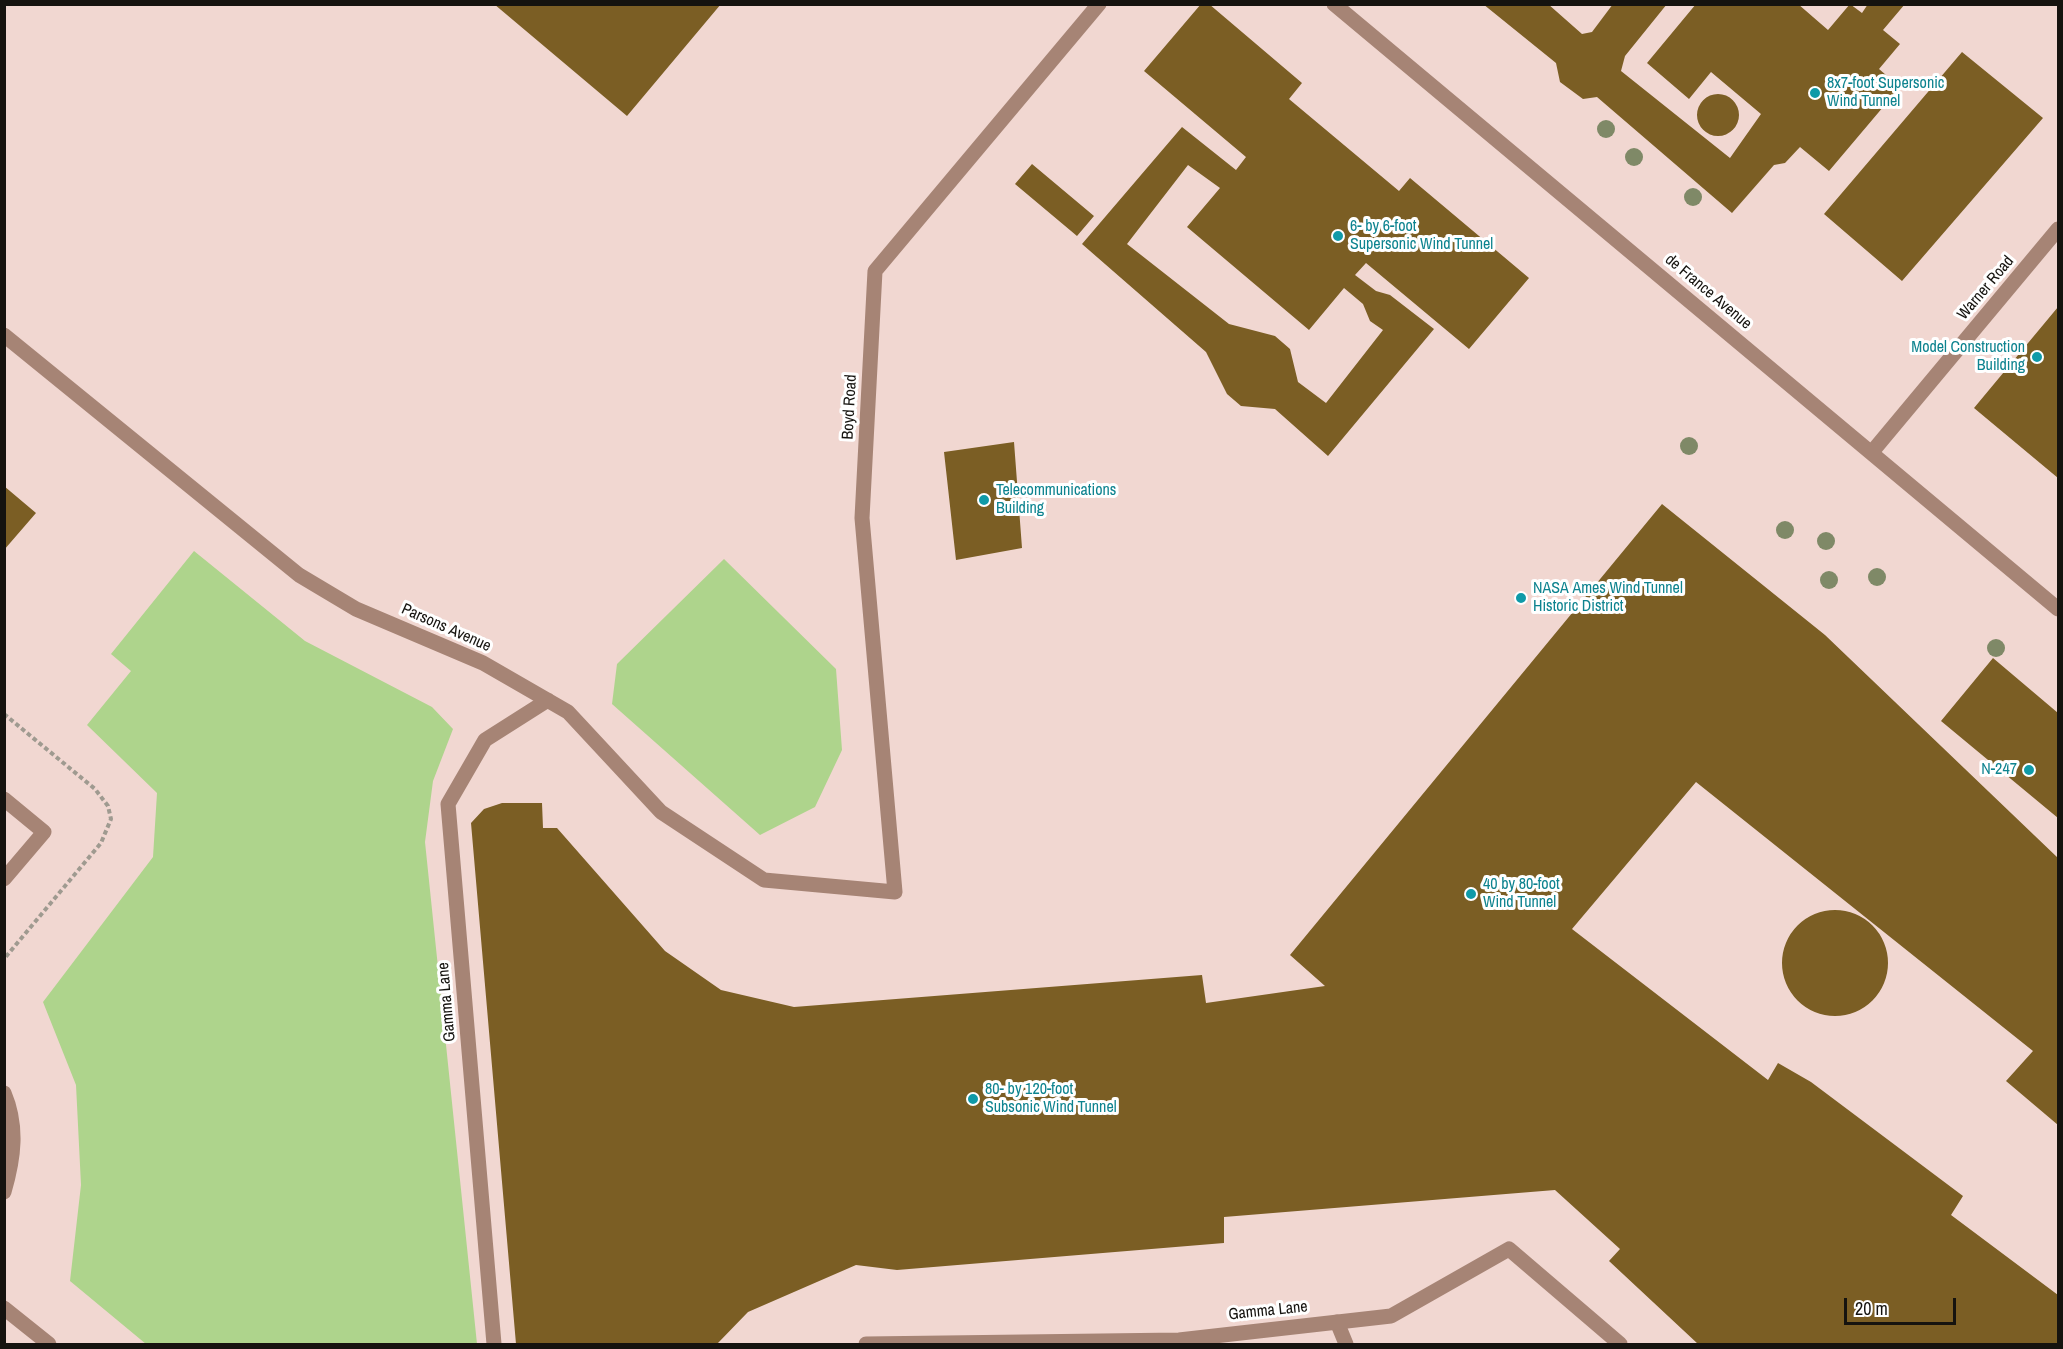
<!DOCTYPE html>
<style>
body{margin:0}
#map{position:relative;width:2063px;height:1349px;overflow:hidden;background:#eee7da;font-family:"Archivo Narrow",sans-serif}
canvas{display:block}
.frame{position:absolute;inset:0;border:6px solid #15130f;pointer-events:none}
.scale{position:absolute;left:1844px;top:1298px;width:112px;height:27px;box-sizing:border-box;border:3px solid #15130f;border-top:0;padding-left:8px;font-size:18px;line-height:21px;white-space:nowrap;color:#15130f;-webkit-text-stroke:4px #fff;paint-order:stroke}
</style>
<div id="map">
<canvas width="2063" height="1349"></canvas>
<div class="frame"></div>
<div class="scale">20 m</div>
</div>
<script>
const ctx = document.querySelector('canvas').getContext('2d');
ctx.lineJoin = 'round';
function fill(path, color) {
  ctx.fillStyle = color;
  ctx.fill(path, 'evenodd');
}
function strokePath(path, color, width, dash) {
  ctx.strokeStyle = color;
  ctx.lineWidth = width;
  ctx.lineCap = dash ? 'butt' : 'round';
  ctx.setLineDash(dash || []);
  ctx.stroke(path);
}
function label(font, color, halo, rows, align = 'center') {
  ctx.font = font + ' "Archivo Narrow",sans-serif';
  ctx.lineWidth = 6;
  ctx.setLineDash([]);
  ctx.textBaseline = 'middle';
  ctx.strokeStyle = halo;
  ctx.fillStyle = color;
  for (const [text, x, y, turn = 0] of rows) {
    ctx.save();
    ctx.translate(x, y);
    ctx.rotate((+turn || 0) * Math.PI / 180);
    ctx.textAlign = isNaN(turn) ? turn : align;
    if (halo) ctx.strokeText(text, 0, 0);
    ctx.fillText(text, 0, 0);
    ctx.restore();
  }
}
const commercial = new Path2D(`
 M 5,5 L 2058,5 L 2058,1344 L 5,1344 Z`);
const green = new Path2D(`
 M 194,551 L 305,641 L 432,707 L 453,729 L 433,781 L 425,842 L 477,1344 L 146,1344 L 70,1281 L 81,1185 L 76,1085 L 43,1002 L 153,857 L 157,793 L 87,725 L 131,671 L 111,654 Z
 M 724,559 L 836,669 L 842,750 L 815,807 L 760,835 L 612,704 L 617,664 Z`);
const building = new Path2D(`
 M 494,4 L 721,4 L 627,116 Z
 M 1201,4 L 1209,4 L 1302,83 L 1289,99 L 1399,191 L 1410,178 L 1529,278 L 1469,349 L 1366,263 L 1355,275 L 1376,291 L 1390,295 L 1434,329 L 1328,456 L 1275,409 L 1241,406 L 1227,394 L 1206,352 L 1082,244 L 1182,127 L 1236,170 L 1246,157 L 1144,71 ZM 1188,165 L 1220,188 L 1187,227 L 1309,330 L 1344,288 L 1363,304 L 1370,321 L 1383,330 L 1326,403 L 1298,382 L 1290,349 L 1275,336 L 1229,324 L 1127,244 Z
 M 1483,4 L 1548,4 L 1582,34 L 1592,32 L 1613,4 L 1667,4 L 1625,56 L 1621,71 L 1730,158 L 1761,114 L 1711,72 L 1689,99 L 1647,63 L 1696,4 L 1798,4 L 1828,30 L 1850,4 L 1862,13 L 1868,4 L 1905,4 L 1883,30 L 1900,44 L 1879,69 L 1900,87 L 1829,171 L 1800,147 L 1785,163 L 1774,165 L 1732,213 L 1597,97 L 1583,99 L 1560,82 L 1556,63 Z
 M 1962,52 L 2043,118 L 1902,281 L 1824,214 Z
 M1697 115a21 21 0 1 1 42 0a21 21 0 1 1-42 0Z
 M 1032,164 L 1094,216 L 1077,236 L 1015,184 Z
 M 2058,307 L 2058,478 L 1974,408 Z
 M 1014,442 L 1022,548 L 956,560 L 944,452 Z
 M 4,486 L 36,513 L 4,550 Z
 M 1662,504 L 1825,635 L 2058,858 L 2058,1125 L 2006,1081 L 2033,1051 L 1696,782 L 1572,929 L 1768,1080 L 1778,1063 L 1811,1082 L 1963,1196 L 1951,1215 L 2058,1295 L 2058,1344 L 1698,1344 L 1609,1261 L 1620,1249 L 1555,1190 L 1224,1217 L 1224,1243 L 897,1270 L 856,1265 L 748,1312 L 717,1344 L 516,1344 L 471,823 L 484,809 L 502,803 L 542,803 L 543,828 L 557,828 L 665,951 L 721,990 L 794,1007 L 1202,975 L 1206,1003 L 1325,986 L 1290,955 Z
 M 1993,658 L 2058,713 L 2058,818 L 1941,721 Z
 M1782 963a53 53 0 1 1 106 0a53 53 0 1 1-106 0Z`);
const path = new Path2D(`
 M 4,714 L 95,789 L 108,806 L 111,819 L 101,843 L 4,959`);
const service = new Path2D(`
 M 4,799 L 44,832 L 4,879
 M 4,1093 C 18,1126 14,1158 4,1192
 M 1337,1322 L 1346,1344`);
const minor = new Path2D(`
 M 1334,4 L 2058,609
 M 4,335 L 299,575 L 356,609 L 483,663 L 568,712 L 661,812 L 764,880 L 895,892 L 862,518 L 875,271 L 1099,4
 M 1872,452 L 2058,229
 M 4,1308 L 49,1344
 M 494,1344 L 448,804 L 485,740 L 548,700
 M 866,1344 L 1179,1340 L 1391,1316 L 1509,1249 L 1620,1344`);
const trees = [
 [1606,129],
 [1634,157],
 [1693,197],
 [1689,446],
 [1785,530],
 [1826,541],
 [1877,577],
 [1829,580],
 [1996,648]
];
const markers = [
 [1815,93,6,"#0f9aa8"],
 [1338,236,6,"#0f9aa8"],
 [2037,357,6,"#0f9aa8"],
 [984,500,6,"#0f9aa8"],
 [1521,598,6,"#0f9aa8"],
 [2029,770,6,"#0f9aa8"],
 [1471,894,6,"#0f9aa8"],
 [973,1099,6,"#0f9aa8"]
];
const cultureNames = [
 ["8x7-foot Supersonic",1827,84],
 ["Wind Tunnel",1827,102],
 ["6- by 6-foot",1350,227],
 ["Supersonic Wind Tunnel",1350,245],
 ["Model Construction",2025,348,"right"],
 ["Building",2025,366,"right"],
 ["Telecommunications",996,491],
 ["Building",996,509],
 ["NASA Ames Wind Tunnel",1533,589],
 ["Historic District",1533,607],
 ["N-247",2017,770,"right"],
 ["40 by 80-foot",1483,885],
 ["Wind Tunnel",1483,903],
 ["80- by 120-foot",985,1090],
 ["Subsonic Wind Tunnel",985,1108]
];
const streetNames = [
 ["Warner Road",1986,288,-50],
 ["de France Avenue",1708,292,40],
 ["Boyd Road",850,407,-87],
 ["Parsons Avenue",446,628,24],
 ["Gamma Lane",447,1002,-95],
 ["Gamma Lane",1268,1311,-6]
];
fill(commercial, '#f1d7d1');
fill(green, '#aed48c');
fill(building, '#7b5e24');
strokePath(path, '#9f9a90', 4, [4.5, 3]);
strokePath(service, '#a68475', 15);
strokePath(minor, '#a68475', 15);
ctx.fillStyle = '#7f8967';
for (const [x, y] of trees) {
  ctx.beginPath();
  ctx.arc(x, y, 9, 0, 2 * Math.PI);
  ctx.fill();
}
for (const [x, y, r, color] of markers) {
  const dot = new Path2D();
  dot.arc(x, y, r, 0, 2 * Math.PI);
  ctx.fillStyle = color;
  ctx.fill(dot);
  strokePath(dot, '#fff', 2);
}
label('16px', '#0d838f', '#fff', cultureNames, 'left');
label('16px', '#15130f', '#fff', streetNames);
</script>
